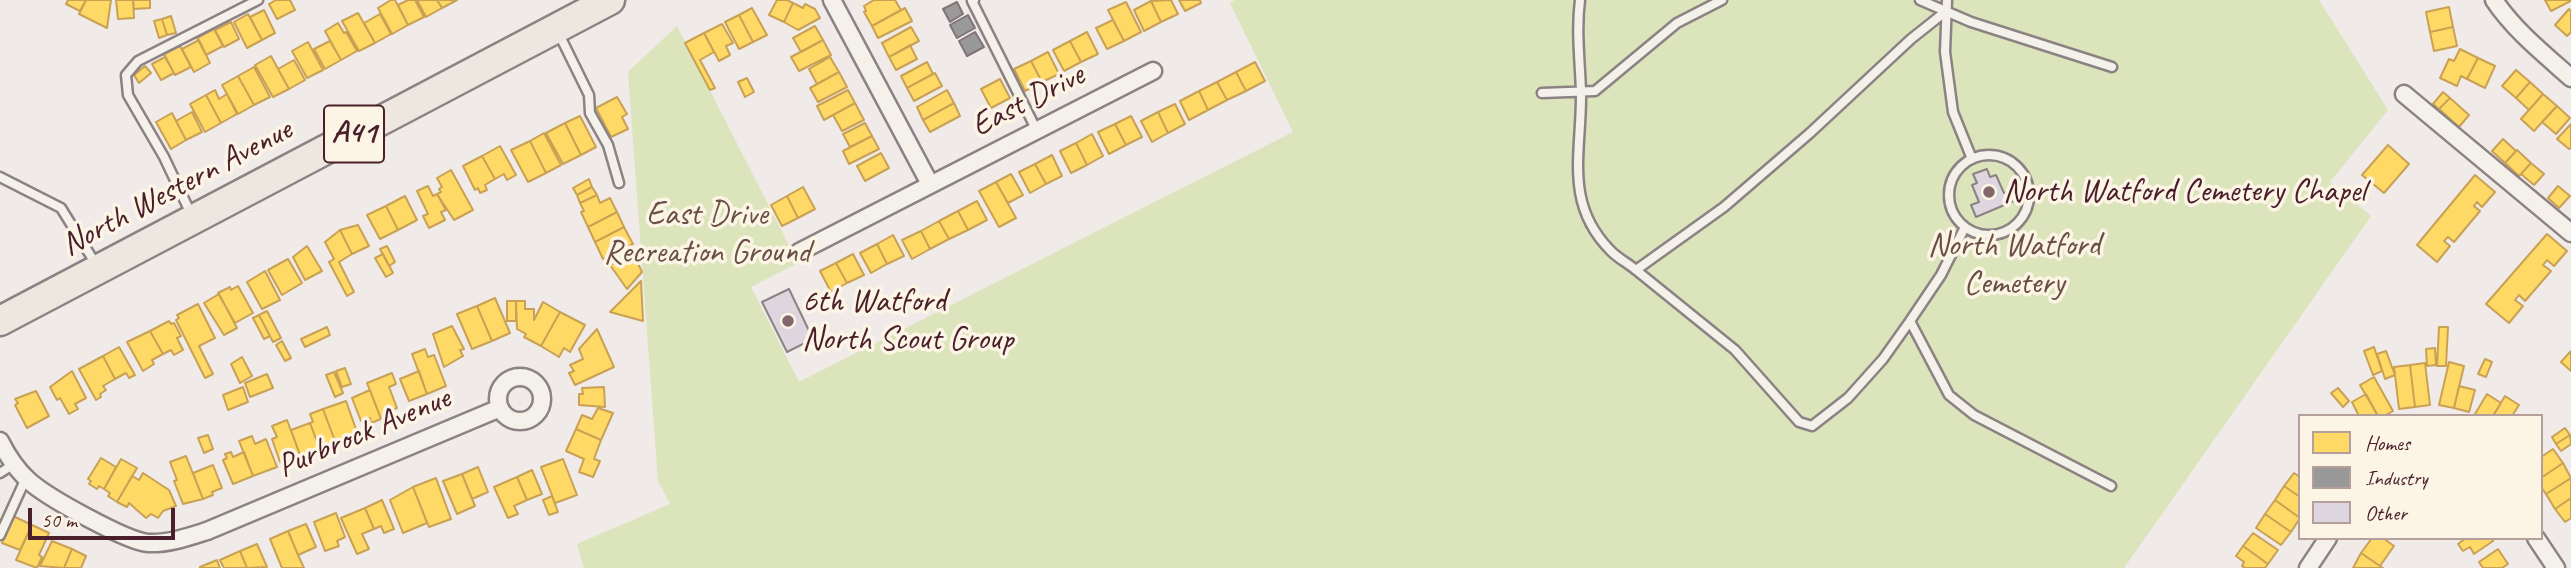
<!DOCTYPE html>
<style>
body{margin:0}
#map{position:relative;width:2571px;height:568px;overflow:hidden;background:#f0eae8;font-family:Caveat,sans-serif}
canvas{display:block}
.legend{position:absolute;left:2298px;top:414px;width:245px;height:126px;box-sizing:border-box;background:#fcf5e5;border:2px solid #b59f9b;margin:0;padding:9px 12px;list-style:none;font-size:21px;color:#4a1f2b}
.legend li{display:flex;align-items:center;gap:14px;height:35px}
.legend b{width:35px;border:2px solid #b59f9b}
.scale{position:absolute;left:28px;top:508px;width:147px;height:32px;box-sizing:border-box;border:4px solid #4a1f2b;border-top:0;padding-left:9px;font-size:21px;line-height:24px;white-space:nowrap;color:#4a1f2b;-webkit-text-stroke:5px #fcf5e5;paint-order:stroke}
</style>
<div id="map">
<canvas width="2571" height="568"></canvas>
<ul class="legend">
<li><b style="height:19px;background:#ffd966"></b>Homes</li>
<li><b style="height:19px;background:#999"></b>Industry</li>
<li><b style="height:19px;background:#ded6de"></b>Other</li>
</ul>
<div class="scale">50 m</div>
</div>
<script>
const ctx = document.querySelector('canvas').getContext('2d');
ctx.lineJoin = 'round';
function fill(path, color) {
  ctx.fillStyle = color;
  ctx.fill(path, 'evenodd');
}
function strokePath(path, color, width, dash) {
  ctx.strokeStyle = color;
  ctx.lineWidth = width;
  ctx.lineCap = dash ? 'butt' : 'round';
  ctx.setLineDash(dash || []);
  ctx.stroke(path);
}
function label(font, color, halo, rows, align = 'center') {
  ctx.font = font + ' Caveat,sans-serif';
  ctx.lineWidth = 7;
  ctx.setLineDash([]);
  ctx.textBaseline = 'middle';
  ctx.strokeStyle = halo;
  ctx.fillStyle = color;
  for (const [text, x, y, turn = 0] of rows) {
    ctx.save();
    ctx.translate(x, y);
    ctx.rotate((+turn || 0) * Math.PI / 180);
    ctx.textAlign = isNaN(turn) ? turn : align;
    if (halo) ctx.strokeText(text, 0, 0);
    ctx.fillText(text, 0, 0);
    ctx.restore();
  }
}
const green = new Path2D(`
 M 1235,0 L 2319,0 L 2388,110 L 2330,182 L 2371,216 L 2124,568 L 584,568 L 577,544 L 670,504 L 658,481 L 628,72 L 677,26 L 798,263 L 751,287 L 799,382 L 1293,132 L 1230,3 Z`);
const homes = new Path2D(`
 M 68,0 L 86,0 L 80,11 L 66,4 Z
 M 86,0 L 111,0 L 107,28 L 79,14 Z
 M 116,0 L 133,0 L 134,18 L 118,19 Z
 M 133,0 L 150,0 L 150,8 L 134,9 Z
 M 276,0 L 290,0 L 295,10 L 277,19 L 269,4 Z
 M 391,0 L 395,0 L 408,25 L 392,34 L 378,8 Z
 M 408,0 L 415,0 L 424,17 L 408,25 L 398,5 Z
 M 417,0 L 437,0 L 442,8 L 426,17 Z
 M 437,0 L 457,0 L 442,8 Z
 M 777,0 L 787,0 L 793,3 L 784,22 L 769,15 Z
 M 874,0 L 895,0 L 901,10 L 872,26 L 864,12 L 866,11 L 864,6 Z
 M 1171,0 L 1178,14 L 1161,22 L 1151,1 Z
 M 1179,0 L 1200,0 L 1201,3 L 1185,11 Z
 M 2545,0 L 2570,0 L 2571,1 L 2551,11 Z
 M 1151,1 L 1161,22 L 1144,31 L 1134,10 Z
 M 1126,2 L 1141,32 L 1124,41 L 1108,10 Z
 M 793,3 L 803,8 L 805,4 L 815,9 L 820,18 L 798,30 L 784,22 Z
 M 2449,7 L 2453,27 L 2430,32 L 2426,12 Z
 M 752,8 L 767,35 L 753,42 L 739,15 Z
 M 905,8 L 912,21 L 878,38 L 872,26 Z
 M 2569,9 L 2571,11 L 2571,32 L 2567,36 L 2555,25 Z
 M 264,10 L 275,33 L 262,40 L 250,17 Z
 M 358,13 L 375,43 L 359,51 L 342,21 Z
 M 248,14 L 262,40 L 247,48 L 234,22 Z
 M 380,14 L 391,34 L 375,43 L 364,23 Z
 M 739,15 L 753,42 L 739,49 L 725,22 Z
 M 171,16 L 176,33 L 167,35 L 162,19 Z
 M 162,19 L 167,35 L 159,38 L 154,21 Z
 M 1113,20 L 1124,41 L 1107,49 L 1096,28 Z
 M 231,22 L 239,39 L 224,47 L 215,30 Z
 M 338,23 L 344,33 L 346,32 L 357,51 L 341,60 L 325,31 Z
 M 722,24 L 733,43 L 726,46 L 730,55 L 719,61 L 704,33 Z
 M 815,26 L 823,40 L 801,52 L 793,38 Z
 M 911,27 L 919,41 L 889,57 L 882,43 Z
 M 2453,27 L 2457,46 L 2434,51 L 2430,32 Z
 M 214,29 L 223,46 L 206,55 L 197,38 Z
 M 1087,32 L 1098,54 L 1081,62 L 1070,41 Z
 M 704,33 L 714,52 L 700,60 L 715,88 L 710,90 L 685,43 Z
 M 199,40 L 210,63 L 194,72 L 182,49 Z
 M 823,40 L 831,55 L 799,71 L 791,57 Z
 M 330,41 L 341,60 L 325,69 L 314,49 Z
 M 1070,41 L 1081,62 L 1064,71 L 1053,50 Z
 M 308,42 L 323,70 L 307,78 L 292,51 Z
 M 910,45 L 917,59 L 896,70 L 889,57 Z
 M 180,46 L 191,67 L 175,75 L 164,54 Z
 M 2460,49 L 2478,58 L 2467,79 L 2461,76 L 2457,86 L 2440,78 L 2449,59 L 2454,61 Z
 M 1048,52 L 1059,74 L 1042,82 L 1031,61 Z
 M 271,56 L 289,89 L 273,97 L 255,65 Z
 M 165,57 L 174,73 L 161,80 L 152,64 Z
 M 830,57 L 839,72 L 817,84 L 809,69 Z
 M 2478,58 L 2495,66 L 2485,88 L 2467,79 Z
 M 294,60 L 305,80 L 289,89 L 278,69 Z
 M 1031,61 L 1042,82 L 1025,91 L 1014,69 Z
 M 927,62 L 933,74 L 907,88 L 901,76 Z
 M 1255,62 L 1265,81 L 1246,91 L 1236,72 Z
 M 145,66 L 151,73 L 139,83 L 134,75 Z
 M 254,67 L 270,97 L 254,105 L 238,76 Z
 M 2516,70 L 2530,82 L 2516,98 L 2502,86 Z
 M 839,72 L 847,87 L 818,102 L 810,88 Z
 M 1236,72 L 1246,91 L 1227,100 L 1217,82 Z
 M 935,73 L 942,86 L 914,101 L 907,88 Z
 M 238,76 L 254,105 L 238,114 L 222,85 Z
 M 747,78 L 754,92 L 745,97 L 738,82 Z
 M 1000,79 L 1010,98 L 991,108 L 981,89 Z
 M 1217,82 L 1227,100 L 1208,110 L 1199,91 Z
 M 2530,82 L 2543,94 L 2529,110 L 2516,98 Z
 M 215,90 L 219,99 L 227,94 L 237,114 L 221,123 L 206,95 Z
 M 848,90 L 855,103 L 824,120 L 817,106 Z
 M 947,90 L 954,103 L 923,120 L 917,107 Z
 M 1199,91 L 1208,110 L 1189,120 L 1180,101 Z
 M 2443,92 L 2450,98 L 2439,109 L 2433,104 Z
 M 2543,94 L 2557,106 L 2534,131 L 2521,119 Z
 M 206,95 L 221,123 L 205,132 L 190,104 Z
 M 617,97 L 627,114 L 622,117 L 628,129 L 611,137 L 596,108 Z
 M 2450,98 L 2469,115 L 2459,127 L 2439,109 Z
 M 855,103 L 864,120 L 842,131 L 833,115 Z
 M 954,103 L 960,116 L 930,132 L 923,120 Z
 M 1175,104 L 1185,124 L 1168,133 L 1158,112 Z
 M 2557,106 L 2570,118 L 2556,134 L 2542,122 Z
 M 192,112 L 202,132 L 186,140 L 176,121 Z
 M 1158,112 L 1168,133 L 1152,142 L 1141,121 Z
 M 172,113 L 186,140 L 171,149 L 156,122 Z
 M 580,116 L 596,147 L 581,155 L 565,123 Z
 M 1131,116 L 1142,137 L 1126,145 L 1115,124 Z
 M 565,123 L 581,155 L 563,164 L 546,133 Z
 M 865,123 L 872,136 L 850,147 L 843,134 Z
 M 1115,124 L 1126,145 L 1109,154 L 1098,132 Z
 M 2571,124 L 2571,148 L 2569,149 L 2557,139 Z
 M 544,133 L 561,165 L 546,173 L 530,141 Z
 M 1092,134 L 1103,156 L 1087,165 L 1076,143 Z
 M 872,136 L 879,149 L 849,164 L 843,151 Z
 M 2503,139 L 2516,151 L 2505,163 L 2492,151 Z
 M 530,141 L 546,173 L 528,182 L 511,150 Z
 M 1076,143 L 1087,165 L 1071,173 L 1060,151 Z
 M 2388,145 L 2409,164 L 2384,193 L 2362,175 Z
 M 500,146 L 516,175 L 507,180 L 504,174 L 495,179 L 482,156 Z
 M 2517,150 L 2531,163 L 2519,176 L 2505,163 Z
 M 881,153 L 889,168 L 865,181 L 857,166 Z
 M 1052,155 L 1062,176 L 1046,184 L 1035,164 Z
 M 482,156 L 495,179 L 485,185 L 487,190 L 480,193 L 478,188 L 475,190 L 463,166 Z
 M 2531,163 L 2544,174 L 2534,185 L 2521,174 Z
 M 1035,164 L 1046,184 L 1030,193 L 1019,172 Z
 M 451,170 L 473,210 L 454,220 L 437,194 L 441,192 L 439,189 L 442,187 L 437,178 Z
 M 1011,174 L 1023,195 L 1008,203 L 996,182 Z
 M 2475,175 L 2495,192 L 2482,207 L 2477,202 L 2474,206 L 2480,211 L 2454,242 L 2448,237 L 2444,241 L 2450,246 L 2437,262 L 2417,245 Z
 M 589,179 L 592,187 L 577,195 L 573,188 Z
 M 996,182 L 1016,218 L 999,227 L 979,191 Z
 M 428,186 L 433,196 L 437,194 L 446,210 L 441,212 L 445,220 L 429,228 L 423,216 L 428,214 L 417,191 Z
 M 2558,186 L 2570,196 L 2559,208 L 2548,198 Z
 M 592,187 L 597,195 L 580,203 L 577,195 Z
 M 803,187 L 815,209 L 798,218 L 787,196 Z
 M 597,195 L 600,203 L 610,198 L 617,212 L 588,227 L 581,212 L 584,211 L 580,203 Z
 M 405,196 L 417,220 L 398,230 L 386,206 Z
 M 787,196 L 798,218 L 782,226 L 771,205 Z
 M 977,201 L 987,220 L 968,230 L 958,211 Z
 M 386,206 L 398,230 L 380,239 L 367,215 Z
 M 958,211 L 968,230 L 949,239 L 939,221 Z
 M 617,212 L 624,227 L 595,242 L 588,227 Z
 M 939,221 L 949,239 L 930,249 L 921,231 Z
 M 358,225 L 369,246 L 352,254 L 340,230 Z
 M 624,227 L 633,244 L 603,259 L 595,242 Z
 M 340,230 L 352,254 L 339,262 L 354,292 L 347,296 L 329,262 L 334,259 L 325,242 Z
 M 921,231 L 930,249 L 912,259 L 902,240 Z
 M 2547,234 L 2567,251 L 2554,266 L 2547,260 L 2543,265 L 2551,271 L 2525,301 L 2519,295 L 2515,300 L 2523,306 L 2509,323 L 2486,304 Z
 M 893,235 L 904,256 L 887,264 L 877,244 Z
 M 877,244 L 887,264 L 871,273 L 860,253 Z
 M 307,246 L 322,271 L 305,280 L 293,257 Z
 M 387,246 L 395,262 L 389,266 L 380,249 Z
 M 633,253 L 642,272 L 627,289 L 610,265 Z
 M 383,254 L 393,273 L 386,277 L 375,258 Z
 M 853,254 L 864,275 L 847,283 L 836,263 Z
 M 288,259 L 302,283 L 282,295 L 268,270 Z
 M 836,263 L 847,283 L 831,292 L 820,271 Z
 M 265,271 L 280,300 L 262,309 L 247,282 Z
 M 641,281 L 643,321 L 610,312 Z
 M 238,286 L 253,313 L 235,323 L 218,293 L 230,287 L 231,290 Z
 M 219,294 L 237,328 L 224,335 L 204,303 Z
 M 495,298 L 510,333 L 492,341 L 477,306 Z
 M 507,301 L 516,301 L 516,321 L 507,321 Z
 M 516,301 L 525,301 L 525,309 L 534,309 L 534,320 L 543,302 L 560,312 L 541,346 L 524,337 L 526,334 L 517,329 Z
 M 198,304 L 215,338 L 199,346 L 213,374 L 205,378 L 176,320 L 179,318 L 177,315 Z
 M 477,306 L 492,341 L 472,349 L 457,314 Z
 M 267,311 L 281,338 L 273,342 L 259,315 Z
 M 560,312 L 585,325 L 570,352 L 564,348 L 559,357 L 541,346 Z
 M 259,315 L 270,336 L 264,339 L 253,318 Z
 M 169,321 L 171,324 L 174,323 L 181,336 L 177,338 L 183,350 L 174,355 L 171,350 L 163,354 L 150,331 Z
 M 452,326 L 464,349 L 460,350 L 463,356 L 444,367 L 433,334 Z
 M 327,327 L 330,335 L 305,347 L 301,339 Z
 M 2439,327 L 2448,327 L 2446,366 L 2437,366 Z
 M 597,329 L 614,367 L 575,385 L 569,373 L 574,371 L 570,365 L 583,359 L 579,349 Z
 M 150,331 L 163,354 L 152,360 L 154,364 L 143,371 L 127,342 Z
 M 282,341 L 291,358 L 285,361 L 276,345 Z
 M 119,347 L 135,375 L 129,378 L 126,373 L 115,379 L 103,356 Z
 M 2374,347 L 2382,371 L 2373,375 L 2364,351 Z
 M 2435,348 L 2436,365 L 2427,366 L 2426,349 Z
 M 425,349 L 428,357 L 434,355 L 446,386 L 427,394 L 412,354 Z
 M 2386,351 L 2395,375 L 2385,379 L 2377,354 Z
 M 2571,351 L 2571,371 L 2561,362 Z
 M 103,356 L 115,379 L 103,386 L 106,390 L 100,394 L 101,397 L 96,400 L 79,369 Z
 M 242,357 L 252,376 L 240,383 L 231,364 Z
 M 2485,359 L 2492,362 L 2486,377 L 2478,374 Z
 M 2449,362 L 2464,366 L 2454,408 L 2439,405 Z
 M 2425,363 L 2430,405 L 2415,407 L 2410,365 Z
 M 2410,365 L 2415,407 L 2399,409 L 2394,367 Z
 M 345,368 L 351,384 L 342,387 L 336,371 Z
 M 72,371 L 86,398 L 75,404 L 78,409 L 69,414 L 60,398 L 57,400 L 50,387 Z
 M 419,371 L 427,394 L 409,401 L 400,379 Z
 M 334,372 L 343,393 L 335,397 L 326,375 Z
 M 392,373 L 396,384 L 389,387 L 397,408 L 389,411 L 391,415 L 381,419 L 367,383 Z
 M 267,374 L 273,388 L 250,397 L 245,383 Z
 M 2374,377 L 2393,411 L 2384,416 L 2378,416 L 2360,385 Z
 M 2459,386 L 2475,390 L 2469,412 L 2454,408 Z
 M 243,387 L 248,402 L 228,410 L 223,395 Z
 M 604,387 L 605,407 L 579,405 L 579,394 L 583,394 L 582,388 Z
 M 2338,388 L 2349,401 L 2343,407 L 2331,393 Z
 M 370,390 L 381,419 L 371,423 L 370,418 L 361,421 L 352,398 Z
 M 36,391 L 49,416 L 27,428 L 15,405 L 18,403 L 15,399 Z
 M 2366,394 L 2378,416 L 2359,416 L 2352,402 Z
 M 2487,394 L 2501,403 L 2493,416 L 2478,416 L 2475,414 Z
 M 2505,396 L 2519,405 L 2512,416 L 2493,416 Z
 M 346,401 L 357,432 L 335,441 L 323,409 Z
 M 598,408 L 613,413 L 601,440 L 576,429 L 582,415 L 592,419 Z
 M 323,409 L 335,441 L 319,447 L 310,423 L 313,422 L 310,414 Z
 M 287,420 L 300,455 L 280,462 L 272,439 L 277,437 L 272,426 Z
 M 310,423 L 319,447 L 300,455 L 291,430 Z
 M 2565,428 L 2570,435 L 2556,444 L 2552,437 Z
 M 576,429 L 601,440 L 594,459 L 600,461 L 593,477 L 579,472 L 584,459 L 566,451 Z
 M 208,435 L 213,449 L 204,453 L 198,438 Z
 M 2570,435 L 2571,444 L 2561,451 L 2556,444 Z
 M 252,436 L 255,444 L 266,439 L 277,467 L 253,476 L 239,441 Z
 M 2553,449 L 2563,463 L 2541,478 L 2541,457 Z
 M 231,452 L 233,457 L 244,452 L 253,476 L 233,484 L 223,460 L 227,458 L 225,454 Z
 M 186,456 L 203,499 L 183,504 L 174,481 L 177,480 L 170,462 Z
 M 101,458 L 116,467 L 104,489 L 99,486 L 97,489 L 89,484 L 91,481 L 88,479 Z
 M 121,459 L 137,468 L 117,502 L 108,496 L 110,493 L 104,489 Z
 M 563,459 L 577,495 L 555,503 L 541,467 Z
 M 2563,463 L 2571,478 L 2546,494 L 2541,487 L 2541,478 Z
 M 213,465 L 222,488 L 212,492 L 213,495 L 203,499 L 193,473 Z
 M 478,467 L 488,492 L 472,499 L 462,474 Z
 M 532,470 L 542,494 L 527,500 L 517,477 Z
 M 143,473 L 169,490 L 176,506 L 163,511 L 158,518 L 151,514 L 146,518 L 129,503 L 127,507 L 117,502 L 132,476 L 139,480 Z
 M 2294,473 L 2300,477 L 2300,497 L 2284,486 Z
 M 462,474 L 475,506 L 457,514 L 443,481 Z
 M 517,477 L 527,500 L 514,506 L 518,514 L 508,518 L 494,487 Z
 M 436,478 L 451,519 L 429,527 L 413,487 Z
 M 2571,478 L 2571,498 L 2555,509 L 2546,494 Z
 M 2284,486 L 2300,497 L 2300,518 L 2275,500 Z
 M 413,487 L 427,523 L 403,533 L 390,500 Z
 M 552,496 L 558,512 L 549,515 L 543,500 Z
 M 2571,498 L 2571,518 L 2565,522 L 2555,509 Z
 M 382,500 L 394,529 L 384,533 L 381,526 L 374,529 L 365,508 Z
 M 2275,500 L 2300,518 L 2291,532 L 2265,514 Z
 M 365,508 L 374,529 L 362,534 L 369,549 L 357,554 L 341,518 Z
 M 336,513 L 345,537 L 337,541 L 339,546 L 325,551 L 314,522 Z
 M 2265,514 L 2291,532 L 2281,545 L 2256,528 Z
 M 13,516 L 32,525 L 20,550 L 2,543 Z
 M 306,524 L 316,547 L 298,555 L 288,531 Z
 M 32,525 L 49,533 L 39,555 L 42,557 L 37,568 L 16,560 Z
 M 288,531 L 298,555 L 304,568 L 282,568 L 270,539 Z
 M 2253,533 L 2278,550 L 2268,564 L 2243,546 Z
 M 2372,538 L 2383,538 L 2394,546 L 2380,566 L 2361,553 Z
 M 2466,538 L 2491,538 L 2493,541 L 2474,554 L 2470,547 L 2463,551 L 2458,544 Z
 M 52,541 L 72,549 L 64,568 L 40,566 Z
 M 257,544 L 267,567 L 247,568 L 240,551 Z
 M 2243,546 L 2268,564 L 2265,568 L 2245,568 L 2242,566 L 2244,562 L 2236,556 Z
 M 72,549 L 86,556 L 81,568 L 64,568 Z
 M 2498,549 L 2508,564 L 2502,568 L 2483,568 L 2479,562 Z
 M 240,551 L 247,568 L 224,568 L 220,560 Z
 M 2361,553 L 2380,566 L 2383,568 L 2353,568 Z
 M 217,560 L 220,568 L 200,568 L 200,567 Z`);
const industry = new Path2D(`
 M 957,2 L 963,14 L 950,22 L 943,9 Z
 M 968,15 L 975,28 L 957,38 L 950,25 Z
 M 975,32 L 984,47 L 967,56 L 959,41 Z`);
const building = new Path2D(`
 M 1987,169 L 1990,177 L 1996,175 L 2004,193 L 2010,191 L 2014,201 L 1976,217 L 1971,205 L 1979,202 L 1972,185 L 1977,183 L 1973,174 Z
 M 789,289 L 813,339 L 787,352 L 762,302 Z`);
const lane = new Path2D(`
 M 974,0 L 972,1 L 1037,131
 M 1580,0 C 1576,31 1580,61 1581,92 C 1582,151 1563,202 1610,250 C 1617,258 1628,263 1636,270
 M 1920,0 L 1971,22 L 2112,67
 M 1947,0 L 1945,52 L 1953,112 L 1972,159
 M 559,34 L 589,95 L 590,113 L 608,145 L 619,183
 M 1542,93 L 1595,91 L 1677,23 L 1722,0
 M1949 195a40 40 0 1 1 80 0a40 40 0 1 1-80 0Z
 M 0,177 L 61,208 L 97,266
 M 191,214 L 164,157 L 128,95 L 126,75 L 138,61 L 258,0
 M 1965,227 L 1941,275 L 1910,321 L 1949,395 L 1974,415 L 2111,486
 M 1910,321 L 1883,359 L 1848,398 L 1812,426 L 1799,422 L 1735,350 L 1636,270 L 1724,207 L 1810,133 L 1911,39 L 1945,12
 M 0,473 L 14,464
 M 0,535 L 26,478`);
const street = new Path2D(`
 M 832,0 L 930,184
 M 2494,0 C 2514,30 2544,54 2571,78
 M 2404,94 L 2571,233
 M 799,252 L 1153,71
 M498 399a22 22 0 1 1 44 0a22 22 0 1 1-44 0Z
 M 0,441 C 7,455 17,470 28,480 C 46,497 126,541 148,543 C 168,544 188,537 207,531 L 500,408
 M 2536,538 L 2556,568
 M 2308,568 L 2328,538`);
const highway = new Path2D(`
 M 0,321 L 610,0`);
const markers = [
 [1989,192,7,"#84666d"],
 [788,321,7,"#84666d"]
];
const shields = [
 [354,134,60]
];
const shieldNames = [
 ["A41",354,134]
];
const streetNames = [
 ["East Drive",1028,101,-27],
 ["North Western Avenue",177,188,-28],
 ["Purbrock Avenue",364,433,-23]
];
const poiNames = [
 ["North Watford Cemetery Chapel",2003,192],
 ["6th Watford",802,302],
 ["North Scout Group",802,340]
];
const parkNames = [
 ["East Drive",707,215],
 ["Recreation Ground",707,253],
 ["North Watford",2014,246],
 ["Cemetery",2014,284]
];
fill(green, '#dbe4ba');
fill(homes, '#ffd966');
strokePath(homes, '#c9a154', 2);
fill(industry, '#999');
strokePath(industry, '#817478', 2);
fill(building, '#ded6de');
strokePath(building, '#8d8283', 2);
strokePath(lane, '#8d8283', 13);
strokePath(street, '#8d8283', 21);
strokePath(highway, '#8d8283', 33);
strokePath(lane, '#f4f1eb', 8);
strokePath(street, '#f4f1eb', 16);
strokePath(highway, '#ede7df', 28);
for (const [x, y, r, color] of markers) {
  const dot = new Path2D();
  dot.arc(x, y, r, 0, 2 * Math.PI);
  ctx.fillStyle = color;
  ctx.fill(dot);
  strokePath(dot, '#fcf5e5', 2.5);
}
for (const [x, y, w] of shields) {
  const box = new Path2D();
  box.roundRect(x - w / 2, y - 28.5, w, 57, 5);
  ctx.fillStyle = '#fcf5e5';
  ctx.fill(box);
  strokePath(box, '#4a1f2b', 2);
}
label('bold 32px', '#4a1f2b', null, shieldNames);
label('33px', '#4a1f2b', '#fcf5e5', streetNames);
label('33px', '#4a1f2b', '#fcf5e5', poiNames, 'left');
label('33px', '#6a4f45', '#fcf5e5', parkNames);
</script>
